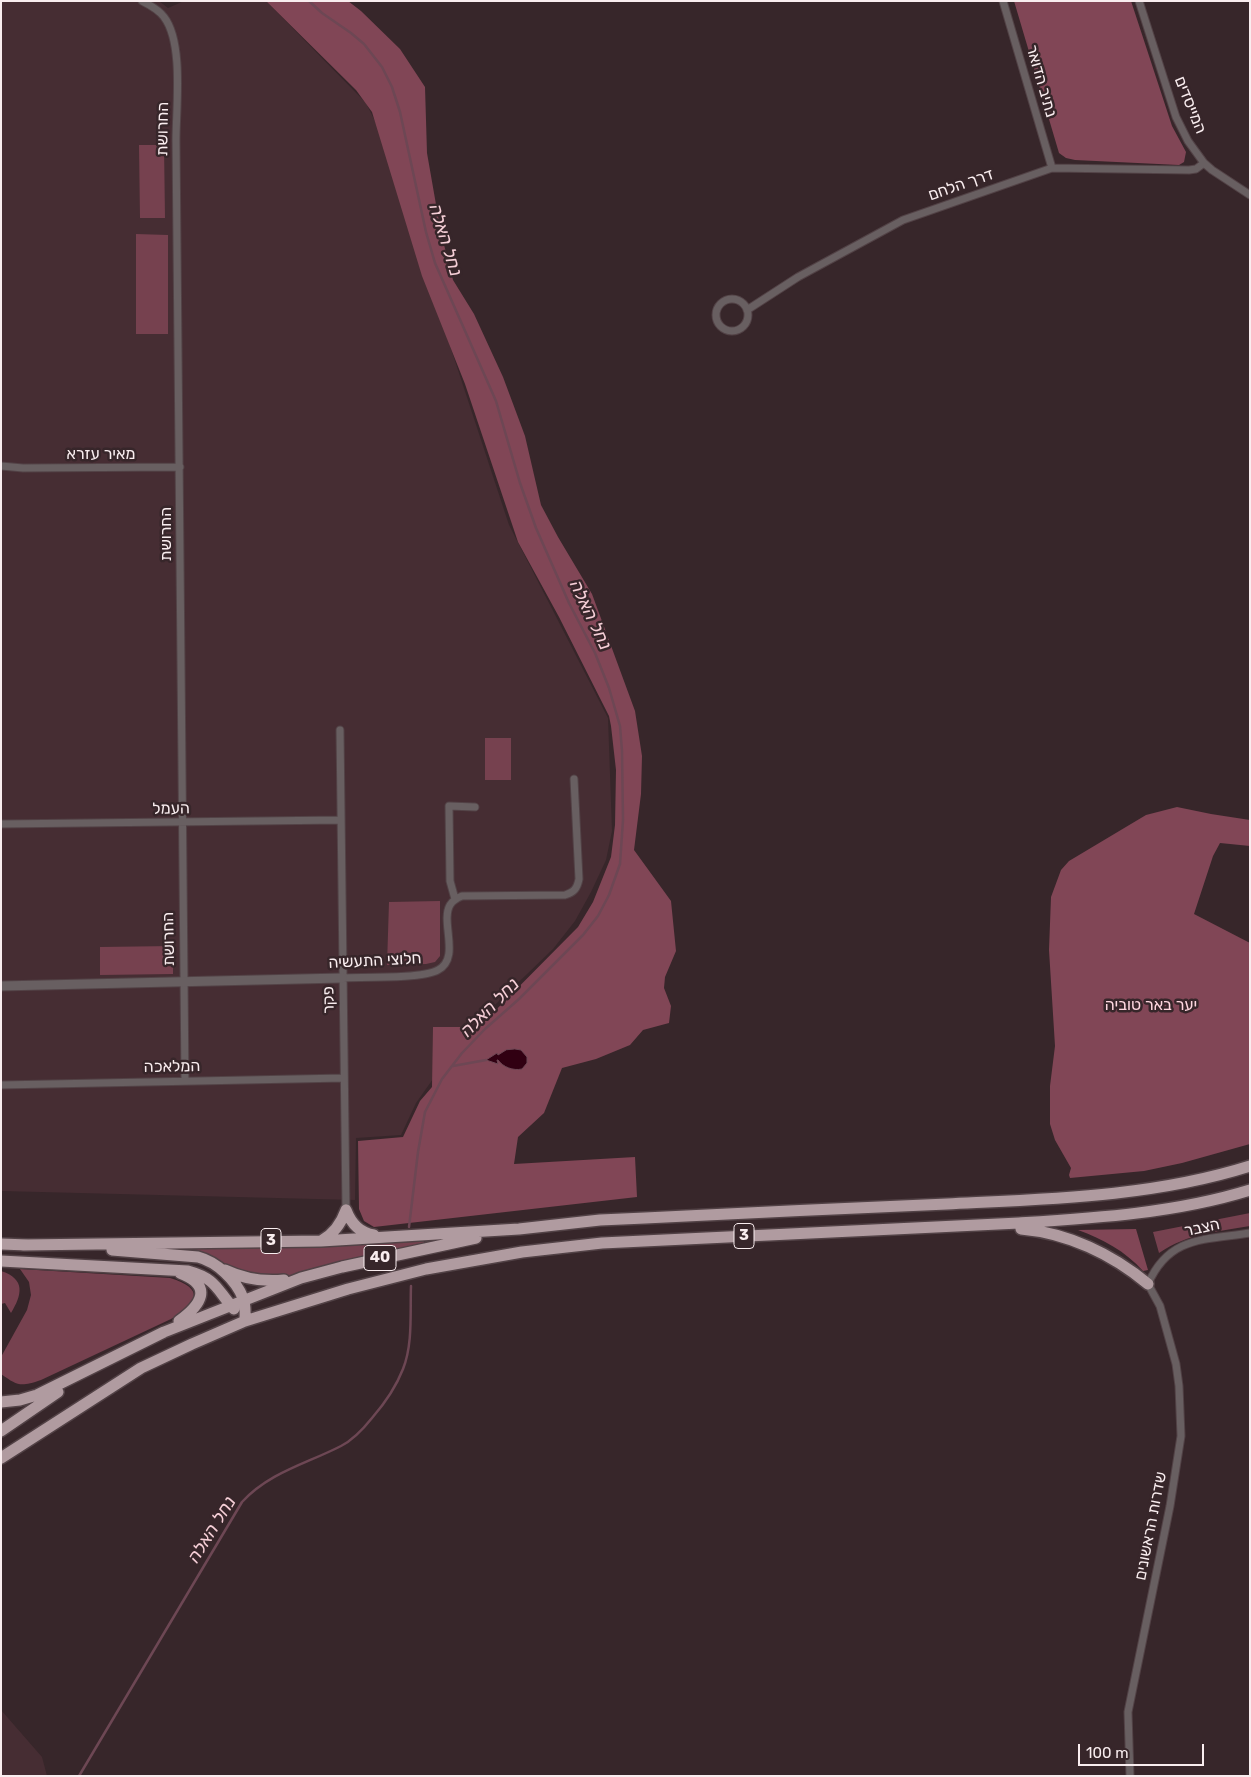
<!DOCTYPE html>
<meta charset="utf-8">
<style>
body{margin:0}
#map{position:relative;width:1251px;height:1777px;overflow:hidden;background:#37262a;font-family:Rubik,sans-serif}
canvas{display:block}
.frame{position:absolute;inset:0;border:2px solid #f9edef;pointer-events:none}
.scale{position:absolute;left:1078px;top:1744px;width:126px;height:22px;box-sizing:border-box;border:2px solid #f9edef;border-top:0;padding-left:6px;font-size:15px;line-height:18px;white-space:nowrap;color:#f9edef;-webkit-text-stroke:4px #37262a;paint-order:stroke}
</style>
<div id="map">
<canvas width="1251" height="1777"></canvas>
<div class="frame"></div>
<div class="scale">100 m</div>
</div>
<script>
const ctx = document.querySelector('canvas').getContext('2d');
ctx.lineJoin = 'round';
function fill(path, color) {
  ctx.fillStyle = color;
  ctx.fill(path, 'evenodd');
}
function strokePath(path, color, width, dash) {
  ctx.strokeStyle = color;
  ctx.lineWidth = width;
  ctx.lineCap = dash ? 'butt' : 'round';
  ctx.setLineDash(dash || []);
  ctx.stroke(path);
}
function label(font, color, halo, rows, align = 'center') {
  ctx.font = font + ' Rubik,"Noto Sans Hebrew",sans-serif';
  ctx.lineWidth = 5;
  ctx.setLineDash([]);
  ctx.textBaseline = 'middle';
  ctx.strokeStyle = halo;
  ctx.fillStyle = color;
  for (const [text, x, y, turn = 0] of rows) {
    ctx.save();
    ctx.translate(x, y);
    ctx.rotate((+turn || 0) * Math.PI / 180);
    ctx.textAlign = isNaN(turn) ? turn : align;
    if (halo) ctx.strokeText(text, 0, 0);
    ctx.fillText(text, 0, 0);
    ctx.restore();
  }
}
const built = new Path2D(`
 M 1,1 L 159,1 L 168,8 L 184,1 L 266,1 L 366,103 L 378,127 L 509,525 L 608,718 L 612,831 L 606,860 L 591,892 L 575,921 L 553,949 L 470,1029 L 452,1052 L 416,1103 L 401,1135 L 356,1138 L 355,1200 L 1,1191 Z
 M 1,1710 L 42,1757 L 47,1776 L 1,1776 Z`);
const green = new Path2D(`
 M 139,145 L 164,145 L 165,218 L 140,218 Z
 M 136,234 L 168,235 L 168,334 L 136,334 Z
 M 485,738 L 511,738 L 511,780 L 485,780 Z
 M 440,901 L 440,956 L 435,962 L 426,964 L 387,965 L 389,902 Z
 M 173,946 L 173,974 L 100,975 L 100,947 Z
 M 1250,1213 L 1250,1226 C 1216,1232 1189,1233 1159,1253 L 1153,1232 Z
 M 423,1239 L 425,1245 L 291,1276 L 260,1278 L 161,1250 L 160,1246 Z
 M 20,1269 L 170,1278 C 206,1289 197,1303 171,1319 L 41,1380 C 20,1387 18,1386 1,1374 L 1,1357 L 27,1310 L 31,1295 L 29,1282 Z
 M 1,1271 C 26,1279 22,1295 11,1313 L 5,1303 L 1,1304 Z`);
const forest = new Path2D(`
 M 266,1 L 348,1 L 361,11 L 400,49 L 425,87 L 427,153 L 441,233 L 453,280 L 474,314 L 503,377 L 525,436 L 541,505 L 558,537 L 592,594 L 635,711 L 642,756 L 641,794 L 634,850 L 671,901 L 676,951 L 665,977 L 664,988 L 671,1006 L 669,1023 L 643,1030 L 630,1045 L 596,1059 L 562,1068 L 544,1113 L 518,1137 L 514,1164 L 635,1157 L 637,1197 L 374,1227 L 364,1221 L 359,1209 L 358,1141 L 403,1137 L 420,1101 L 432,1087 L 433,1027 L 479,1027 L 578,927 L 593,902 L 611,857 L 615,825 L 616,770 L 611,726 L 609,716 L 559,617 L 518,542 L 465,384 L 422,276 L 372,112 L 356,90 Z
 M 1014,1 L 1131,1 L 1172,126 L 1186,152 L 1184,162 L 1179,165 L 1075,160 L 1066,158 L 1059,153 Z
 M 1177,807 L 1211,814 L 1250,820 L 1250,846 L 1220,843 L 1213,856 L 1194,914 L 1250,943 L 1250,1144 L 1182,1163 L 1144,1171 L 1070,1178 L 1069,1175 L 1071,1168 L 1055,1140 L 1050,1124 L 1050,1086 L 1055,1046 L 1049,950 L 1051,897 L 1061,870 L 1069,861 L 1146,815 Z
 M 1136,1229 L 1148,1270 L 1143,1271 C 1125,1251 1103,1239 1078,1230 Z`);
const water = new Path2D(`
 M 515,1049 L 521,1050 L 527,1057 L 527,1063 L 522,1069 C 513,1071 503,1067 498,1060 L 497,1060 L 498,1064 L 486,1060 L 497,1053 L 498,1055 L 506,1050 Z`);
const stream = new Path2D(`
 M 309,1 L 322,13 L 351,33 L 364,44 L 382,67 L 392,87 L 400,112 L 426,232 L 435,263 L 496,401 L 520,483 L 536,528 L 569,603 L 595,653 L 609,688 L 620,726 L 622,751 L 623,820 L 620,864 L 609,895 L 598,916 L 583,935 L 519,999 L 485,1029 L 462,1053 L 442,1079 L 425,1112 L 418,1152 L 409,1227
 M 453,1066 L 486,1060
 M 79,1776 L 242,1502 C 270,1472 306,1464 341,1446 C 353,1440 364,1428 372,1418 C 385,1403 396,1387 403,1369 C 413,1344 410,1313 411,1286`);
const minor = new Path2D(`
 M 142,1 C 150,5 159,10 164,17 C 184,43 176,108 176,140 L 185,1081
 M 1003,1 L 1052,168
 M 1139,1 L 1176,117 L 1188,141 L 1204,163 L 1212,170 L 1250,195
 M716 315a16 16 0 1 1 32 0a16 16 0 1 1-32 0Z
 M 747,310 L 798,277 L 903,220 L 1052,168 L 1189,170 L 1196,169 L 1204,163
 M 1,466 L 23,468 L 180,467
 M 340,730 L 346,1210
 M 1,824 L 341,820
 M 455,899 L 450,881 L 449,806 L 475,807
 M 342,978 C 363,977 422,979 438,970 C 461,958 440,922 450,905 C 453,900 457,898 462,896 L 565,895 C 574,892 577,889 579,879 L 574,779
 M 1,1085 L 344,1078
 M 1130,1776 L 1128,1712 L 1170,1506 L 1181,1436 L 1179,1386 L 1176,1364 L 1160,1306 L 1148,1284 C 1169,1236 1204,1240 1250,1233`);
const tertiary = new Path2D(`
 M 1,986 L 342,978`);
const trunk = new Path2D(`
 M 346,1210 C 351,1223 359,1233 374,1235
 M 1021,1229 C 1068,1233 1112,1254 1148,1284
 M 321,1241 C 334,1234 341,1224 346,1210
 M 1,1244 L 28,1245
 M 23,1245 L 321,1241 L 519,1229 L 600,1220 L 645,1218 C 746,1213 846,1208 947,1204 C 1048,1199 1152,1197 1250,1166
 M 112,1250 L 198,1257 C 217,1262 236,1280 243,1298 C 246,1305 245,1314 245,1321
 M 1,1261 L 188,1271 C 217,1279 216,1289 234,1309
 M 225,1270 C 244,1279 263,1282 284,1280
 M 179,1321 C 201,1305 214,1286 180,1273
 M 1,1402 L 20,1400 L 37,1395 L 164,1332 L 301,1278 L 342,1267 L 476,1238
 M 1,1431 L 58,1392
 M 1,1458 L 141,1368 L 192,1344 L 245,1321 L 348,1289 L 426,1269 L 522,1252 L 602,1243 L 1019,1223 C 1096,1218 1176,1213 1250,1190`);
const shields = [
 [744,1236,20],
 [271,1241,20],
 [380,1258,32]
];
const shieldNames = [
 ["3",744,1236],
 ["3",271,1241],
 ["40",380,1258]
];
const streetNames = [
 ["נתיב הדואר",1041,81,74],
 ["המייסדים",1190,105,68],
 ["החרושת",163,129,-89],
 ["דרך הלחם",961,185,-19],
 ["מאיר עזרא",101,454],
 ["החרושת",166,534,-90],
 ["העמל",171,809,-1],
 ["החרושת",169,939,-91],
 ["חלוצי התעשיה",375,961,-3],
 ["פקר",329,1000,-91],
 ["המלאכה",172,1067,-1],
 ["הצבר",1202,1228,-12],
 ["שדרות הראשונים",1151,1526,-79]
];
const parkNames = [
 ["יער באר טוביה",1151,1005]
];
const waterNames = [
 ["נחל האלה",445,240,73],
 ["נחל האלה",590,615,65],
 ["נחל האלה",490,1008,-45],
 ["נחל האלה",212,1530,-58]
];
fill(built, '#462d33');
fill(green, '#76414f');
fill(forest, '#814656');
fill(water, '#310012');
strokePath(water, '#6d4754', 1);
strokePath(stream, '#6d4754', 2.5);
strokePath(minor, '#524246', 9);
strokePath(tertiary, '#524246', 11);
strokePath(trunk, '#524246', 14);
strokePath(minor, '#685f61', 7);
strokePath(tertiary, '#685f61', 9);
strokePath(trunk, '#b09ba0', 11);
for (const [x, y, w] of shields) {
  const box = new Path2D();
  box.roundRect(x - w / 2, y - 12.5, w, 25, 4);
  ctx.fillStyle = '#37262a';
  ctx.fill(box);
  strokePath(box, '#f9edef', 1);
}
label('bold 15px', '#f9edef', null, shieldNames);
label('16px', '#f9edef', '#37262a', streetNames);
label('16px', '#ffd7e0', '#37262a', parkNames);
label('italic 18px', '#f6cfd7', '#37262a', waterNames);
</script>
